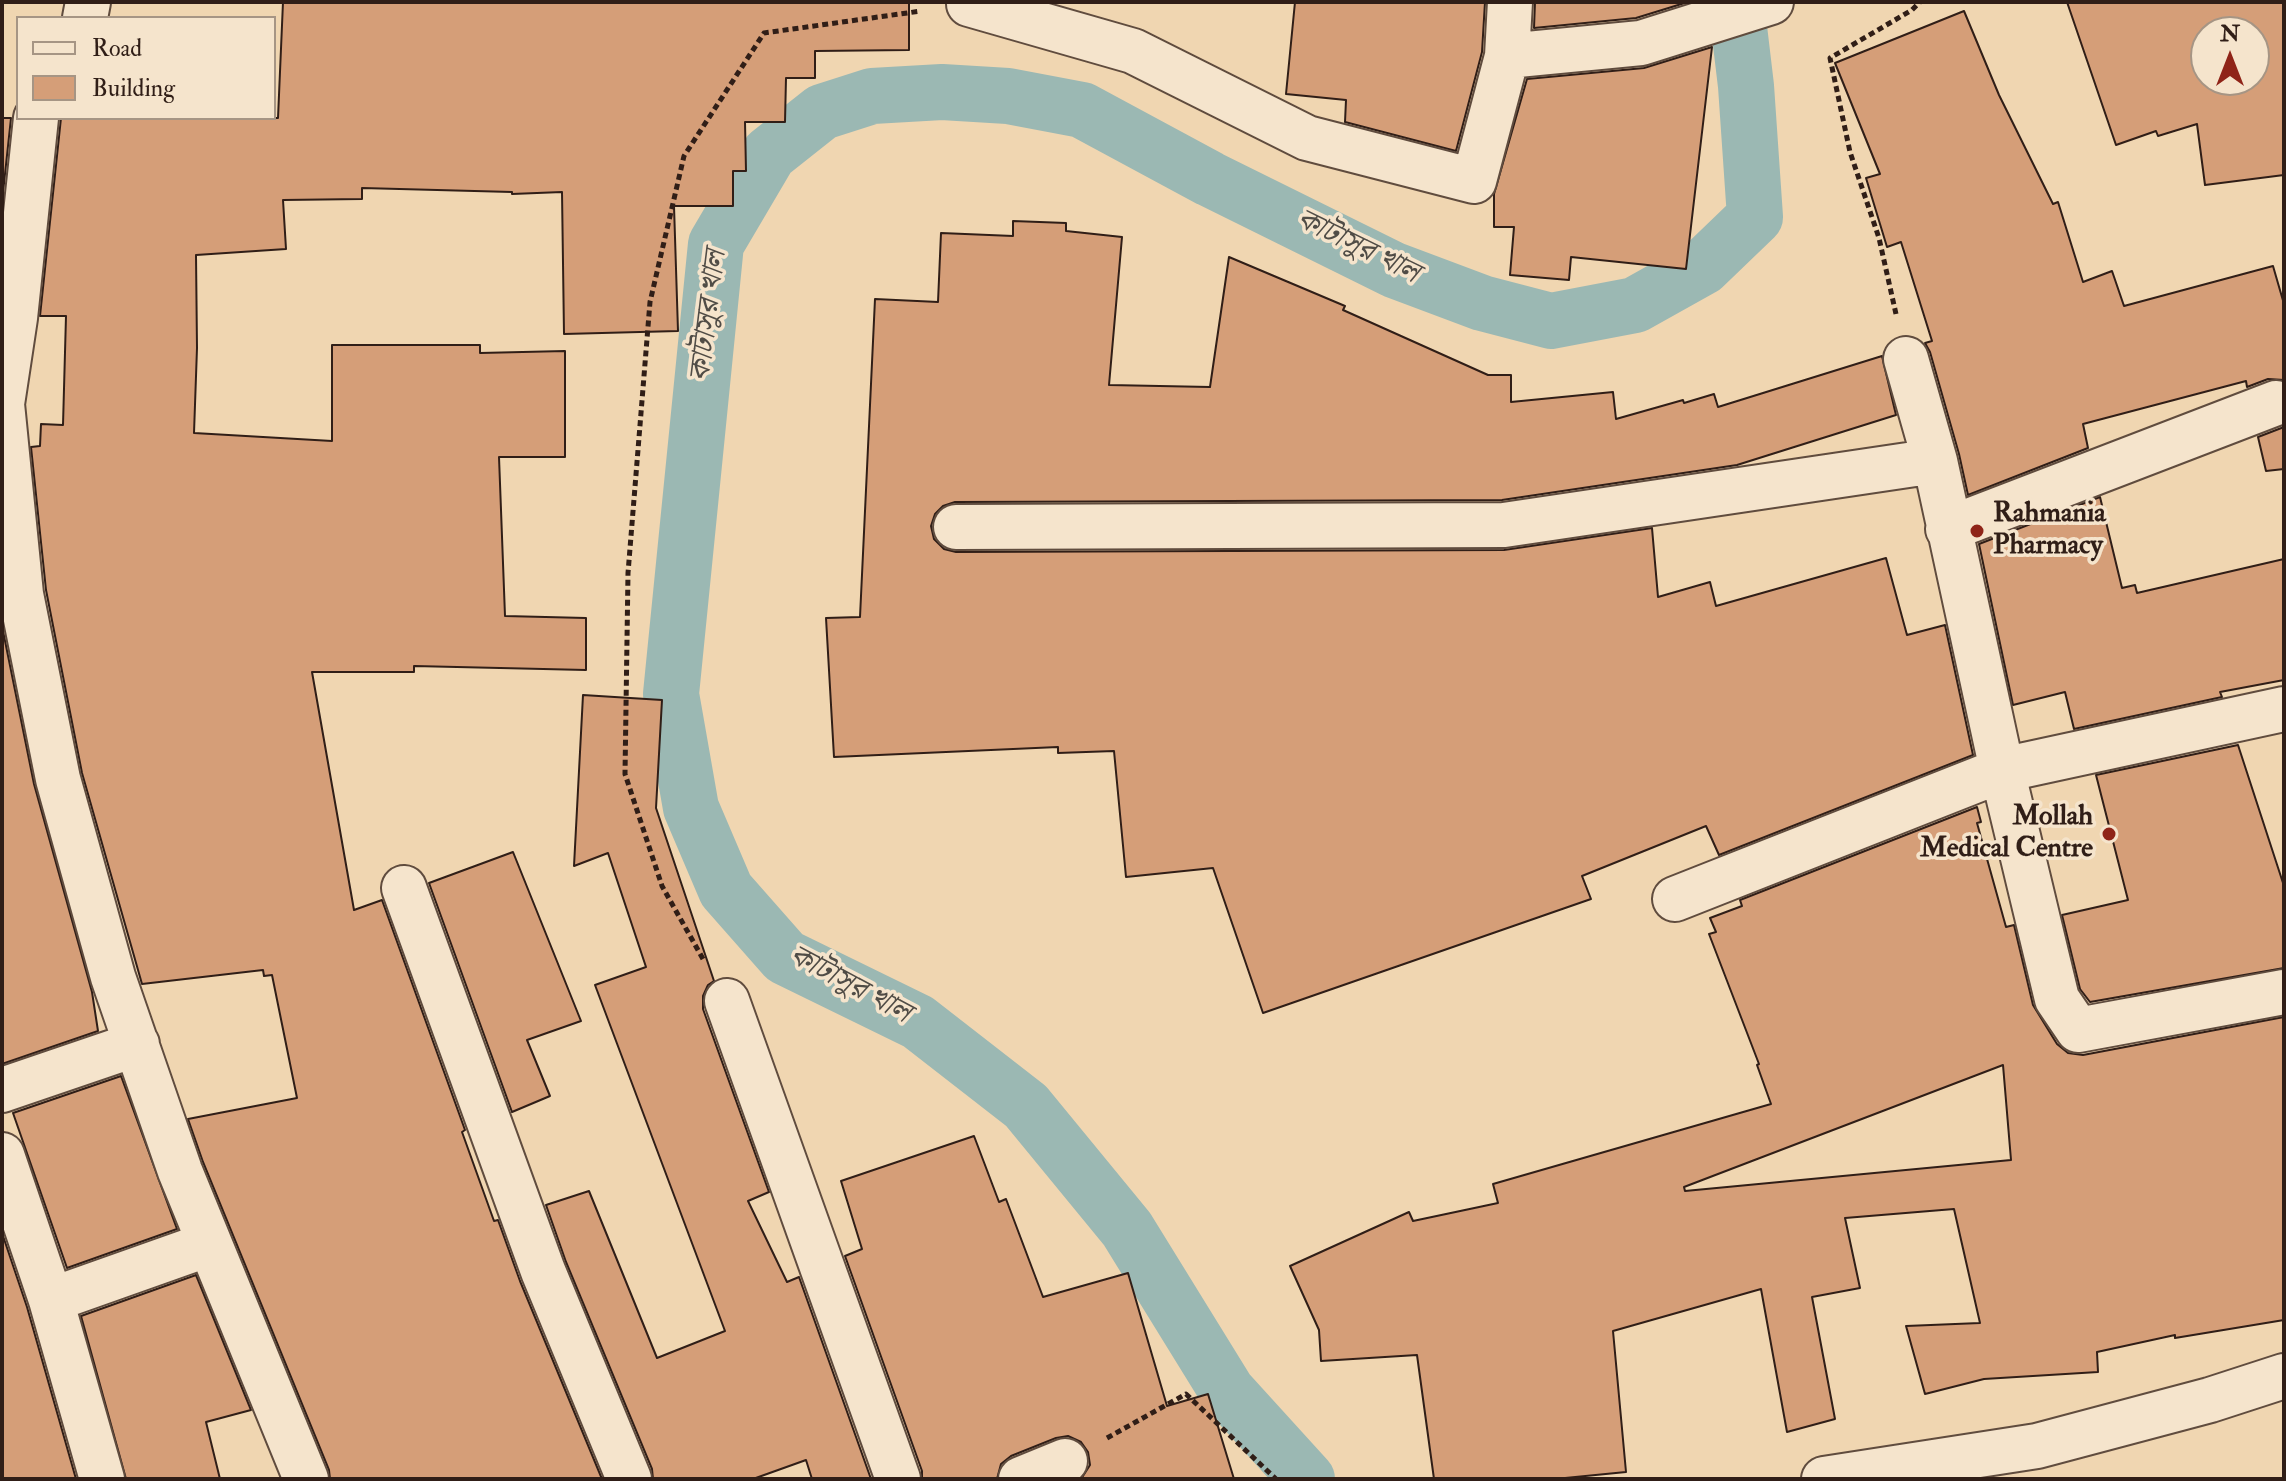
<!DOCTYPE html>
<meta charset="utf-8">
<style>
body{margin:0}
#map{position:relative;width:2286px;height:1481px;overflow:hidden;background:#f0d6b1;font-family:"IM FELL Double Pica",serif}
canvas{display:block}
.frame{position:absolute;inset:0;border:4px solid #301e17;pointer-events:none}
.legend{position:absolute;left:16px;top:16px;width:260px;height:104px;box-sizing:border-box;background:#f5e4cc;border:2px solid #a69584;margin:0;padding:10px 14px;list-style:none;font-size:24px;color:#301e17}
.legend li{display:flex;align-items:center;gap:16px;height:40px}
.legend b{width:40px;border:2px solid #a69584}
.north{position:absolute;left:2190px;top:16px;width:80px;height:80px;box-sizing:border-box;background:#f5e4cc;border:2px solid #a69584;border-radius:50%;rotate:0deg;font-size:22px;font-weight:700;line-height:32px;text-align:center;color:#301e17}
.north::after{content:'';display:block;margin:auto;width:28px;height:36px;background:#8f2418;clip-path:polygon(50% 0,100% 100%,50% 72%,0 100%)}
</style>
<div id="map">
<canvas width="2286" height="1481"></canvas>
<div class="frame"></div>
<ul class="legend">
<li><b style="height:10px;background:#f5e4cc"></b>Road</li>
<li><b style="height:22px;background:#d59e78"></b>Building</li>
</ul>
<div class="north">N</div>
</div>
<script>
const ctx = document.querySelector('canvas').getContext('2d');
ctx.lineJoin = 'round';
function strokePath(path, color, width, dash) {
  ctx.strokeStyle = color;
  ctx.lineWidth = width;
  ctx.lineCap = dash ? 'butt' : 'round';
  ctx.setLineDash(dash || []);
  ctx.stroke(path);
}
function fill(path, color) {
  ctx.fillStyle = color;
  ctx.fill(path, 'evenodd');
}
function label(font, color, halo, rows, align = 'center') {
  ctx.font = font + ' "IM FELL Double Pica","Noto Serif Bengali",serif';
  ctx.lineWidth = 7;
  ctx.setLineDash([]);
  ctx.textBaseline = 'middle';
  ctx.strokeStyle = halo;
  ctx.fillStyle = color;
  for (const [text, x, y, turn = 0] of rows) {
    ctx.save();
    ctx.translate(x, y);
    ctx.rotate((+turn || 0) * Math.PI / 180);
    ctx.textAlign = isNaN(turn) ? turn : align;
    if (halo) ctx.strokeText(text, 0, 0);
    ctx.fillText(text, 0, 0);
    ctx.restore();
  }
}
const canal = new Path2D(`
 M 1307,1479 L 1227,1391 L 1127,1229 L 1026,1106 L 918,1022 L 785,957 L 726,890 L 691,808 L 671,694 L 716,244 L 769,154 L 822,112 L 872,96 L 942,92 L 1008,96 L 1082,110 L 1210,179 L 1394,270 L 1482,303 L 1551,321 L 1635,305 L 1703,267 L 1755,217 L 1746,86 L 1736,2`);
const building = new Path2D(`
 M 283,2 L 909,2 L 909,50 L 815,51 L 815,78 L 786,78 L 785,122 L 745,122 L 746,171 L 733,171 L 733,206 L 674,206 L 678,331 L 564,334 L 562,192 L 512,194 L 512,192 L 362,188 L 362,199 L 283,200 L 286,249 L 196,255 L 197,348 L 194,433 L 332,441 L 332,345 L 480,345 L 480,353 L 565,351 L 565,457 L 499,457 L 505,616 L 586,618 L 586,670 L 414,666 L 414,672 L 312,672 L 354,910 L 382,900 L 465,1130 L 462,1132 L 494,1221 L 498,1220 L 520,1281 L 602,1479 L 330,1479 L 329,1470 L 203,1162 L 188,1119 L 297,1098 L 272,975 L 264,976 L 263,970 L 142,984 L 82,773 L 46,590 L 31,447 L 40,446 L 41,424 L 63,425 L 66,316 L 40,316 L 61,118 L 278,118 Z
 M 1295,2 L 1485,2 L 1482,52 L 1456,151 L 1345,122 L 1346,100 L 1286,94 Z
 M 1535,2 L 1688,2 L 1636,18 L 1534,28 Z
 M 2067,2 L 2284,2 L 2284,175 L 2205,185 L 2197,124 L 2158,136 L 2156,131 L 2116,145 ZM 2206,32 L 2254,32 L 2254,80 L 2206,80 Z
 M 1964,11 L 1999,95 L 2053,204 L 2058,202 L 2083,282 L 2112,271 L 2124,306 L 2273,266 L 2284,304 L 2284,380 L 2268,379 L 2247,387 L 2246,381 L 2083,424 L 2088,448 L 1968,495 L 1959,454 L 1930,352 L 1925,343 L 1932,341 L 1901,242 L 1887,247 L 1866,178 L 1880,174 L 1835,63 Z
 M 1712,47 L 1686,269 L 1571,257 L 1569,280 L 1510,275 L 1514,227 L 1494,227 L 1494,194 L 1527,79 L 1644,68 Z
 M 2,118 L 11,118 L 2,202 Z
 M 1013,221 L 1066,223 L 1066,231 L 1122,237 L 1109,385 L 1210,387 L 1229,257 L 1345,306 L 1343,310 L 1488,375 L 1511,375 L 1511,402 L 1613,392 L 1616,419 L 1683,400 L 1684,403 L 1714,394 L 1718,407 L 1882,356 L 1896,415 L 1737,465 L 1502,500 L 955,502 L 943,506 L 935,514 L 931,526 L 934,539 L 944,549 L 956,552 L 1504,550 L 1652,528 L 1658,597 L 1710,582 L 1716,606 L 1886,558 L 1907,635 L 1945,625 L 1973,755 L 1719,855 L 1706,826 L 1582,876 L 1591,899 L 1263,1013 L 1213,868 L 1126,877 L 1114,751 L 1058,753 L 1058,747 L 834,757 L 826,618 L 860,617 L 875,299 L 938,302 L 941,233 L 1013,236 Z
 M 2284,427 L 2284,469 L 2266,471 L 2258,437 Z
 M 2100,497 L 2122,588 L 2135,585 L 2137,593 L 2284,559 L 2284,680 L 2220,692 L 2222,697 L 2074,729 L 2065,692 L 2013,705 L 1979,544 Z
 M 2,626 L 34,784 L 92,992 L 98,1031 L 2,1064 Z
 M 583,695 L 662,700 L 656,808 L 714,981 L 708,985 L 703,996 L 703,1009 L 769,1192 L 748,1201 L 787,1282 L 799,1277 L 871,1479 L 812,1479 L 806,1460 L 753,1479 L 653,1479 L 652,1469 L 566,1262 L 546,1205 L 589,1191 L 657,1358 L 725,1331 L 595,985 L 646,967 L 608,853 L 574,866 Z
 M 2238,745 L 2284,886 L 2284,968 L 2090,1002 L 2080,989 L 2062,915 L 2128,900 L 2096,775 Z
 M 1977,807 L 1981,822 L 1977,823 L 2006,927 L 2014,925 L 2033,1005 L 2057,1044 L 2068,1053 L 2083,1055 L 2284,1017 L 2284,1320 L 2175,1338 L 2175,1335 L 2097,1352 L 2098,1372 L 1984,1379 L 1925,1394 L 1906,1326 L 1980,1323 L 1954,1209 L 1845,1218 L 1860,1288 L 1812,1297 L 1835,1419 L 1787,1432 L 1761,1289 L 1613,1331 L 1626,1472 L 1555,1479 L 1434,1479 L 1417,1355 L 1321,1361 L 1319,1330 L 1290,1266 L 1409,1212 L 1413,1221 L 1498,1203 L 1493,1184 L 1771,1104 L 1757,1065 L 1759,1064 L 1709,934 L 1716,932 L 1710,918 L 1742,906 L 1740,900 ZM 2003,1065 L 2011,1160 L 1685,1191 L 1684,1187 Z
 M 513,852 L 581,1021 L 527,1040 L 550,1096 L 512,1112 L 429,883 Z
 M 121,1076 L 177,1229 L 67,1268 L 13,1113 Z
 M 974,1136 L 999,1202 L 1006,1199 L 1043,1297 L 1128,1273 L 1167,1406 L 1208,1394 L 1234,1479 L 1081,1479 L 1090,1465 L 1088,1452 L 1081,1442 L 1068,1436 L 1056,1438 L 1011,1456 L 1001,1464 L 997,1479 L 922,1479 L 922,1471 L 845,1256 L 862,1249 L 841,1181 Z
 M 2,1233 L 27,1307 L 76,1479 L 2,1479 Z
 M 196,1275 L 251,1410 L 206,1422 L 220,1479 L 126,1479 L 81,1316 Z`);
const path = new Path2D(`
 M 1896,314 L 1879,238 L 1850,152 L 1830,58 L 1912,10 L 1920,2
 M 703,959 L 662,886 L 625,774 L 628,573 L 650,302 L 684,156 L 764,33 L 921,11
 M 1107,1438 L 1186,1394 L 1276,1479`);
const street = new Path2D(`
 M 969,2 L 969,4 L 1133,51 L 1307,138 L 1474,181 L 1507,56 L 1641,43 L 1771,2
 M 85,18 L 88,2
 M 1507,56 L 1510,2
 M 36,118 L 15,318 L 2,404 L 21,594 L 58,779 L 113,977 L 180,1171 L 306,1479
 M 1906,359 L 1935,461 L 2002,770 L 2057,999 L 2078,1030 L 2284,992
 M 956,527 L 1504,525 L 1935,461
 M 1948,529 L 2276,403
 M 404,888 L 543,1271 L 629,1479
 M 1675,899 L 2002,770 L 2284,709
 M 727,1001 L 898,1479
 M 2,1090 L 137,1044
 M 2,1155 L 51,1300
 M 102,1479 L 51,1300 L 209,1244
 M 1021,1479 L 1065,1461
 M 1824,1479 L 2037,1446 L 2210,1400 L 2284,1376`);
const markers = [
 [1977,531,8,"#8f2418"],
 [2109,834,8,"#8f2418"]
];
const poiNames = [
 ["Rahmania",1993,515],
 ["Pharmacy",1993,547],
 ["Mollah",2093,818,"right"],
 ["Medical Centre",2093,850,"right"]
];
const waterNames = [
 ["কাটাসুর খাল",1357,248,26],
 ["কাটাসুর খাল",710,316,-83],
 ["কাটাসুর খাল",849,986,28]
];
strokePath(canal, '#9bb8b3', 56);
fill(building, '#d59e78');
strokePath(building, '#301e17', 2);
strokePath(street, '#604c3e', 48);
strokePath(path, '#301e17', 5, [6, 4]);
strokePath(street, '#f5e4cc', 44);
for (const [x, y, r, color] of markers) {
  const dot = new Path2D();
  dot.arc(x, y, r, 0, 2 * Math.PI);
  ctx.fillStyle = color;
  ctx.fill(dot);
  strokePath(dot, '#f5e4cc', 3);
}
label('bold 28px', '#301e17', '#f5e4cc', poiNames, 'left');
label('italic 30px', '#504c46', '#f5e4cc', waterNames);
</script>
